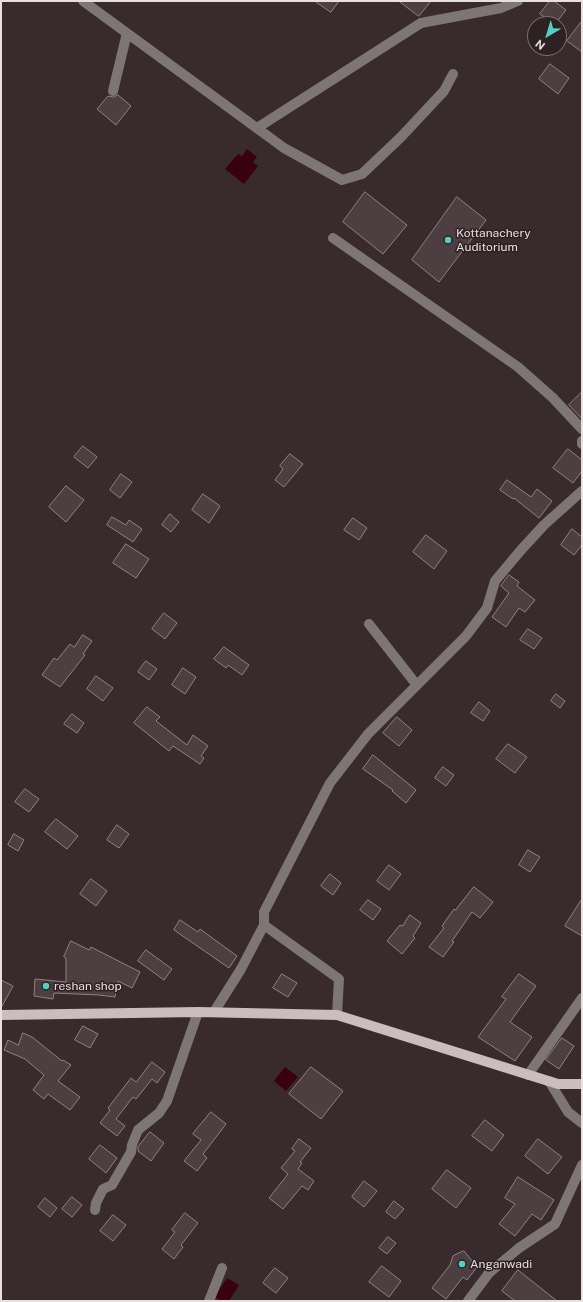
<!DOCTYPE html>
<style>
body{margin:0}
#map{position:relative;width:583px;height:1302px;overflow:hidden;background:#382a2d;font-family:"Public Sans",sans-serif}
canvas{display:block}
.frame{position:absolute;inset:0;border:2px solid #e8dfe0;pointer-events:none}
.north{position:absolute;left:527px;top:16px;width:40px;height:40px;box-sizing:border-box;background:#2e2123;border:1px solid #786d6f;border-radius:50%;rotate:218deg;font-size:11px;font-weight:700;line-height:16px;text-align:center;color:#e8dfe0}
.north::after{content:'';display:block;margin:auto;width:14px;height:18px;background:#56cec3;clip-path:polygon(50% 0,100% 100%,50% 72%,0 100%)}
</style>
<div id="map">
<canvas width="583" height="1302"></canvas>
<div class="frame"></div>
<div class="north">N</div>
</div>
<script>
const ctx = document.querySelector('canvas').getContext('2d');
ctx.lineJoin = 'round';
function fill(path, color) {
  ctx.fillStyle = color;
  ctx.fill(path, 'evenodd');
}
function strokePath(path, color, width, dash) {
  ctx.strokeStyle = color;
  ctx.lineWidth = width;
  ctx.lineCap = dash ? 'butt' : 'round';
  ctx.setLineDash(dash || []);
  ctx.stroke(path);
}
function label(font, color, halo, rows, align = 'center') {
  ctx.font = font + ' "Public Sans",sans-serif';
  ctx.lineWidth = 3;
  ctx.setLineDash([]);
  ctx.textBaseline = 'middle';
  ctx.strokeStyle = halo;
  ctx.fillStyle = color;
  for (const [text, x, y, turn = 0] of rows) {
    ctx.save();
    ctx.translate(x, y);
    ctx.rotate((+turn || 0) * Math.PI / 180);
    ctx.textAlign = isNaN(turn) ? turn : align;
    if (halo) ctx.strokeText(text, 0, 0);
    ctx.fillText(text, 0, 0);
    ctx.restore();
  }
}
const water = new Path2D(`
 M 247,149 L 257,157 L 253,162 L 258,166 L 244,184 L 225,169 L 238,154 L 242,156 Z
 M 285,1067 L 298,1077 L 286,1091 L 274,1081 Z
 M 227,1278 L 239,1285 L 229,1301 L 222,1301 L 215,1297 Z`);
const building = new Path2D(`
 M 315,1 L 339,1 L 331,12 Z
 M 399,1 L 431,1 L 419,16 Z
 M 550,1 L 554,1 L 566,10 L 555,24 L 540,14 Z
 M 582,21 L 582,52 L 567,41 Z
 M 550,64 L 569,78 L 558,94 L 539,79 Z
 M 118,95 L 131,106 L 116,125 L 97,109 L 108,96 L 114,97 Z
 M 365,192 L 407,225 L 383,254 L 343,222 Z
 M 457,197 L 486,220 L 439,282 L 412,260 Z
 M 582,392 L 582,419 L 569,405 Z
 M 83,446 L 97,457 L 88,468 L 74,457 Z
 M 568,449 L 582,460 L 582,471 L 573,483 L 553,468 Z
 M 290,454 L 303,464 L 284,487 L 275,480 L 283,469 L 280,466 Z
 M 121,474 L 132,482 L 120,498 L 110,490 Z
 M 507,480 L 531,497 L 537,489 L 552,501 L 539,518 L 514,498 L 513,499 L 500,490 Z
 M 66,486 L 84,500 L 66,522 L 49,507 Z
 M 203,494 L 220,506 L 209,523 L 192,510 Z
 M 170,514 L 179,522 L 171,532 L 162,525 Z
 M 112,517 L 126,525 L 129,520 L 142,529 L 133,542 L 107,525 Z
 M 353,518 L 367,528 L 359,540 L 344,530 Z
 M 572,529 L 582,537 L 582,545 L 574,555 L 561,545 Z
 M 426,535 L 447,551 L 434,569 L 413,552 Z
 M 126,544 L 149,559 L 136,578 L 113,563 Z
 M 509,575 L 519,582 L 517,586 L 535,600 L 525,612 L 519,608 L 506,627 L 492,617 L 509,593 L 501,586 Z
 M 164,613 L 177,623 L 165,639 L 152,629 Z
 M 528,629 L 542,638 L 534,649 L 520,640 Z
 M 83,635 L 92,641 L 83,654 L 85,655 L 60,687 L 42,675 L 54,658 L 57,660 L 70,644 L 74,647 Z
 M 224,647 L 249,665 L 242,675 L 228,665 L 226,668 L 214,659 Z
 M 146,661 L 157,669 L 149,680 L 138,672 Z
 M 183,668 L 196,677 L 185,694 L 172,685 Z
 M 96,676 L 113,688 L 103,701 L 87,689 Z
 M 556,694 L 565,701 L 560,708 L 551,701 Z
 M 479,702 L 490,711 L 483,721 L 471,713 Z
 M 147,707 L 160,717 L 156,721 L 187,745 L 193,735 L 208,746 L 201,756 L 204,758 L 200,764 L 173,746 L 169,751 L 134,723 Z
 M 72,714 L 84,723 L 77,733 L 64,724 Z
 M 397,717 L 412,730 L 399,746 L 383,733 Z
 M 508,744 L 527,757 L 515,773 L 496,759 Z
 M 373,755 L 416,790 L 406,803 L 392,791 L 393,790 L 363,769 Z
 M 443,767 L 454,775 L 446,786 L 435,778 Z
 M 25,789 L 39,799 L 29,812 L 15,802 Z
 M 56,819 L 78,836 L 67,849 L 45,832 Z
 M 117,825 L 129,834 L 119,848 L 107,840 Z
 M 14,834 L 24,840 L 18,851 L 8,845 Z
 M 528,850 L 540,857 L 530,872 L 519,865 Z
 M 389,865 L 401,874 L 389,890 L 377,881 Z
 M 330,874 L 341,883 L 333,895 L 321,886 Z
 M 91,879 L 107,891 L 96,906 L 80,894 Z
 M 474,887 L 493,902 L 480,918 L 472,912 L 452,941 L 454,942 L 443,957 L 429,947 L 444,928 L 442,926 L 454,909 L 455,910 Z
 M 582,899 L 582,936 L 565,926 Z
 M 368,900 L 381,909 L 373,920 L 360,910 Z
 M 410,915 L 421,923 L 413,936 L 415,938 L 402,954 L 387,941 L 400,925 L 402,926 Z
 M 180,920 L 198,932 L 200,929 L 237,956 L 229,968 L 174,930 Z
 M 71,941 L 89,950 L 91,947 L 140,972 L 132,988 L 118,981 L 115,997 L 99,995 L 54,993 L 53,999 L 34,996 L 35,979 L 66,982 L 66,958 L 64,957 Z
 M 146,950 L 172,969 L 164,980 L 138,961 Z
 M 282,974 L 297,983 L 288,997 L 273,988 Z
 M 519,974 L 536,986 L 510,1022 L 532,1037 L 515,1061 L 478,1037 L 506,999 L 502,997 Z
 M 1,980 L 13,986 L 1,1008 Z
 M 83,1026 L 98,1034 L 90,1048 L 75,1040 Z
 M 23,1033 L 32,1037 L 62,1061 L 63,1060 L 71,1065 L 58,1081 L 80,1097 L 70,1110 L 48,1094 L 44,1099 L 33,1090 L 44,1075 L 25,1059 L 4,1050 L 8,1040 L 18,1045 Z
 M 562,1038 L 574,1046 L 559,1069 L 546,1060 Z
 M 152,1062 L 165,1072 L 157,1083 L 152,1079 L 136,1099 L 133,1097 L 116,1119 L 125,1126 L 117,1136 L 100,1123 L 110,1110 L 108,1108 L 131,1078 L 136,1082 Z
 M 311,1067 L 343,1091 L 321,1119 L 289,1094 Z
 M 211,1112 L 226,1124 L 203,1154 L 207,1158 L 197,1171 L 184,1161 L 201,1140 L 193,1134 Z
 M 485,1120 L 504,1135 L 492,1151 L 472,1136 Z
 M 150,1132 L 164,1143 L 151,1161 L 138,1151 L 138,1147 Z
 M 299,1139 L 311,1148 L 300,1162 L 302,1163 L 298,1169 L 314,1181 L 308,1190 L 302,1186 L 283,1209 L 269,1198 L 288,1174 L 281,1168 L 295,1151 L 292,1149 Z
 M 538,1139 L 562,1157 L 548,1174 L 525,1156 Z
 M 100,1145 L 117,1158 L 106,1173 L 89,1159 Z
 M 447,1170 L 471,1188 L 456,1208 L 432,1189 Z
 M 518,1177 L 554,1200 L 541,1220 L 532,1214 L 515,1236 L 499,1224 L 515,1204 L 505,1198 Z
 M 364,1181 L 377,1191 L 364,1207 L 352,1197 Z
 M 72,1197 L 82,1205 L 72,1217 L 62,1209 Z
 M 45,1198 L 57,1208 L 50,1217 L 38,1207 Z
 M 394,1201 L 404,1209 L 395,1219 L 386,1212 Z
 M 185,1213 L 198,1223 L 181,1245 L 183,1247 L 174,1259 L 162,1249 L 175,1232 L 172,1230 Z
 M 113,1215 L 126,1225 L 113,1241 L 100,1231 Z
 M 388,1237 L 396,1243 L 387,1254 L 379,1248 Z
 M 464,1251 L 477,1267 L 467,1280 L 463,1277 L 446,1299 L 432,1288 L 450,1265 L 453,1256 Z
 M 382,1266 L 401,1281 L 389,1297 L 369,1282 Z
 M 275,1268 L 288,1278 L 276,1293 L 263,1283 Z
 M 518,1270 L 557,1301 L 515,1301 L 502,1291 Z`);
const minor = new Path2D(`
 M 83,1 L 284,148 L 342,180 L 362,174 L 401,137 L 444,91 L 453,74
 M 113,91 L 127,33
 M 257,128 L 421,23 L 501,8 L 518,1
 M 333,238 L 518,367 L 553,398 L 582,429
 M 582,441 L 582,444
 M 369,624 L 416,684
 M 214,1012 L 241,969 L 264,925
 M 337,1015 L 339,979 L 264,925 L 264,912 L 330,783 L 368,734 L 466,636 L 487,608 L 495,581 L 521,550 L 544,525 L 582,491
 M 528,1075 L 582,998
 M 549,1081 L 568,1112 L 582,1123
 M 95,1210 L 96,1203 L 103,1189 L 112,1185 L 131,1152 L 132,1145 L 138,1130 L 159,1113 L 167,1101 L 198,1012
 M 209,1301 L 222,1268
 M 468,1301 L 489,1273 L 519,1248 L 555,1224 L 582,1165`);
const major = new Path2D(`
 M 1,1015 L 198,1012 L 337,1015 L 558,1084 L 582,1084`);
const markers = [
 [448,240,4,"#56cec3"],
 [46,986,4,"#56cec3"],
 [462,1264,4,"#56cec3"]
];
const poiNames = [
 ["Kottanachery",456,233],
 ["Auditorium",456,247],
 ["reshan shop",54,986],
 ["Anganwadi",470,1264]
];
fill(water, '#390012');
fill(building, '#4d3e41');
strokePath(building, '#928184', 1);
strokePath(minor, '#7d7576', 10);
strokePath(major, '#cbbcbe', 10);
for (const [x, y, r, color] of markers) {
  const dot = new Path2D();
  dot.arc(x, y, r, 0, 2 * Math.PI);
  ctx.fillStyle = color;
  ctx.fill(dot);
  strokePath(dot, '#2e2123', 1.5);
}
label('12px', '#e8dfe0', '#2e2123', poiNames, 'left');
</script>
